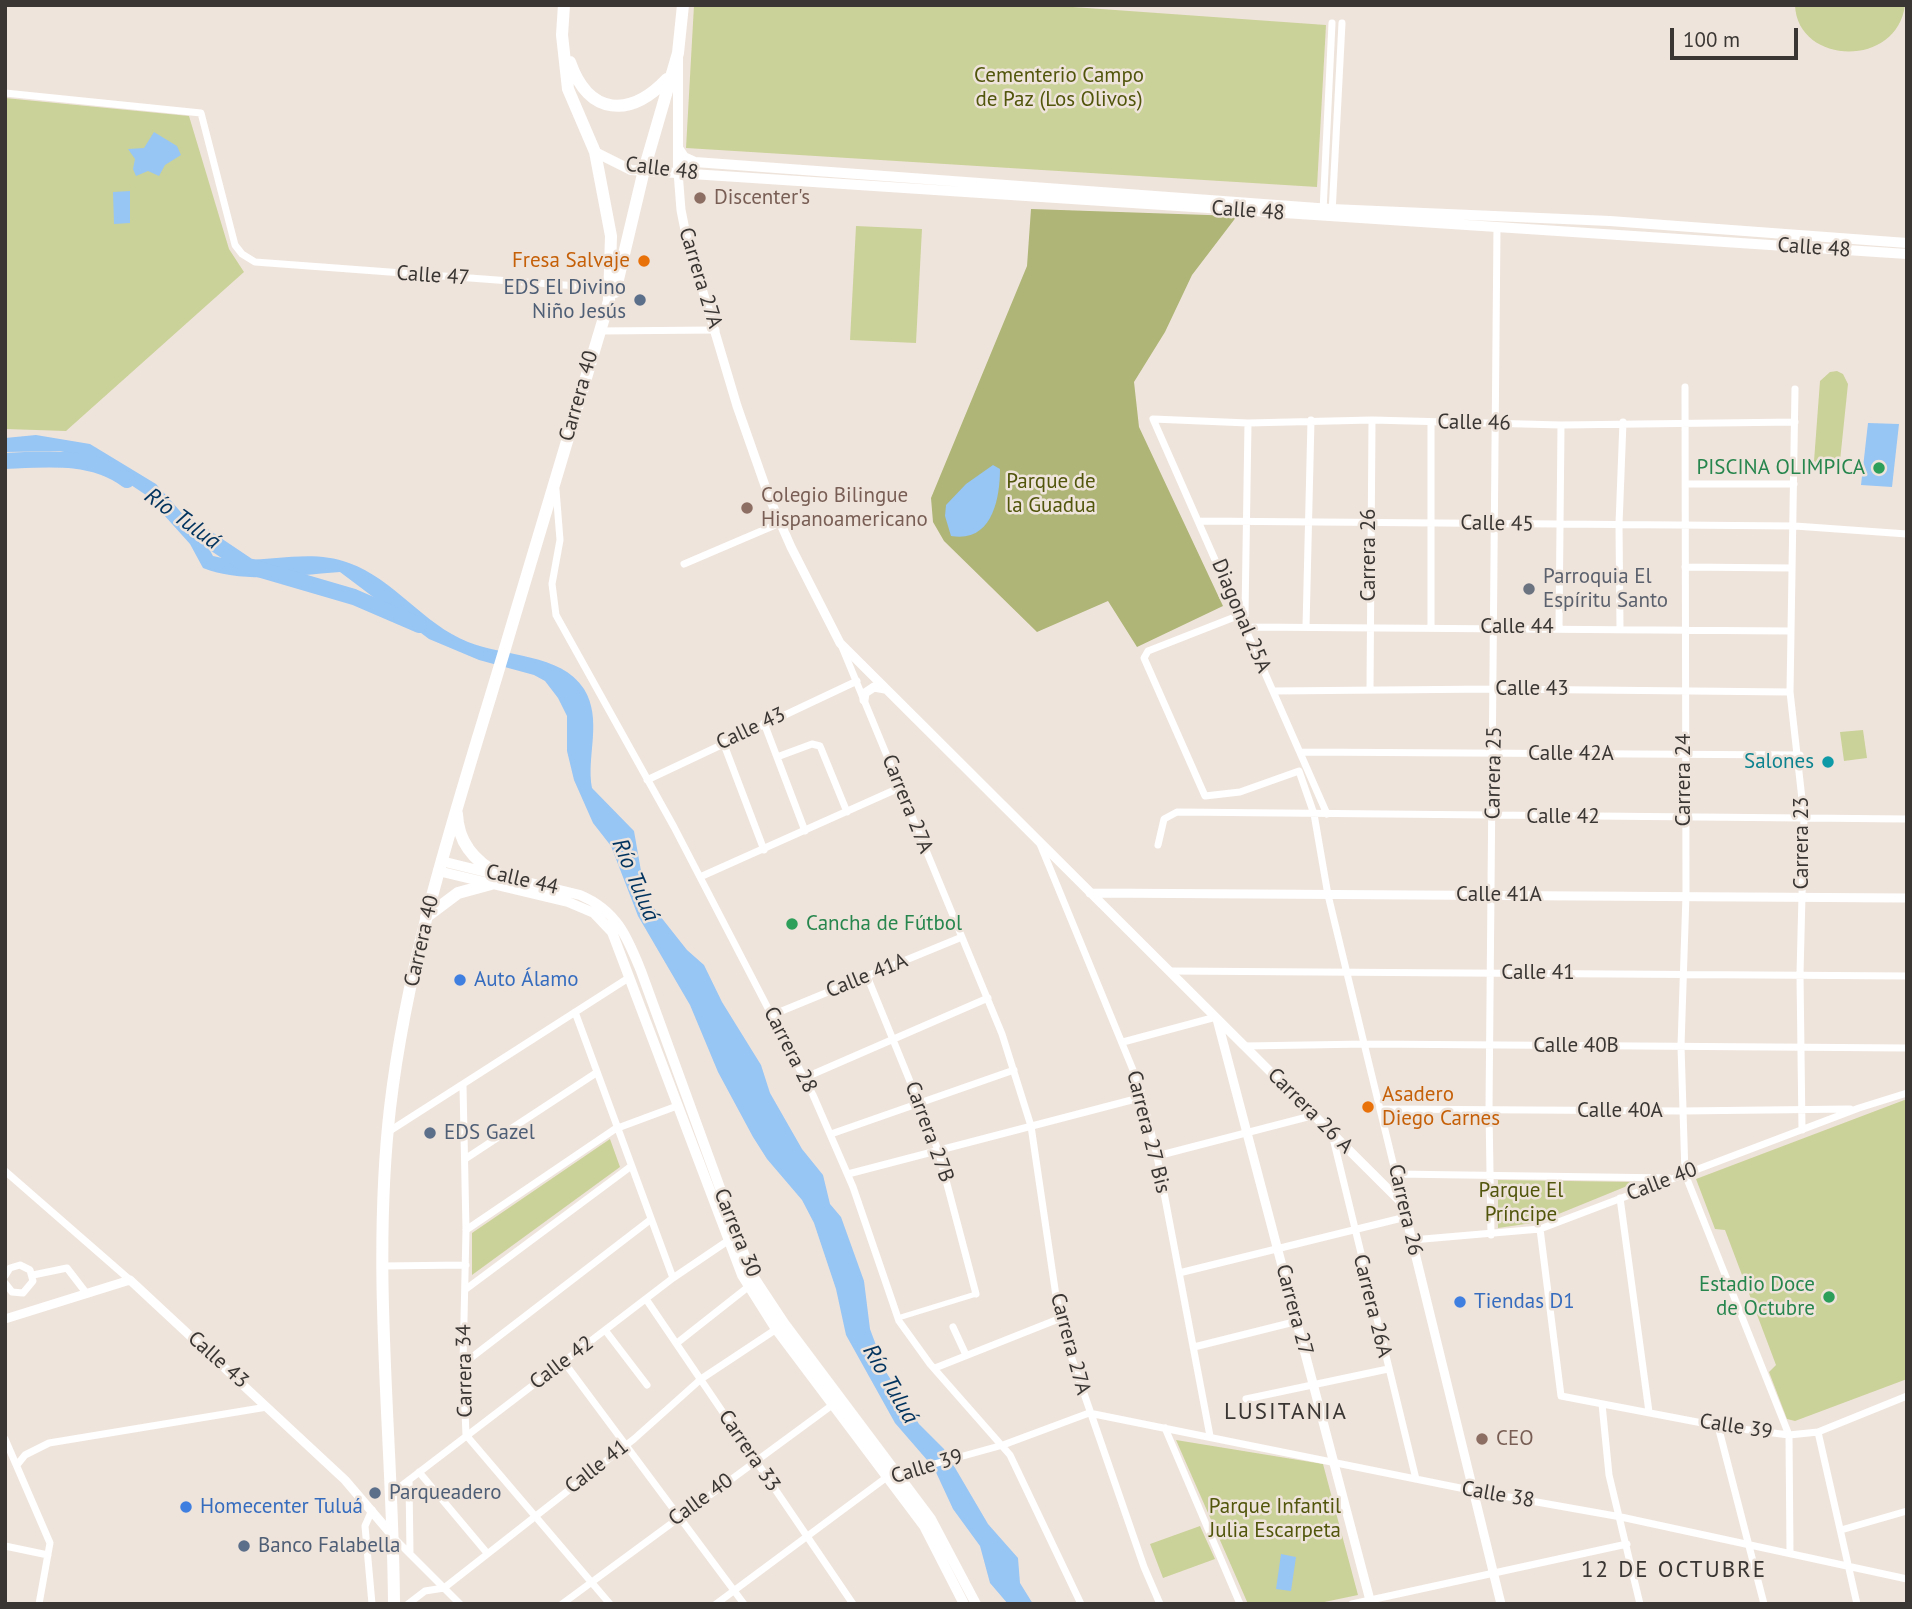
<!DOCTYPE html>
<meta charset="utf-8">
<style>
body{margin:0}
#map{position:relative;width:1912px;height:1609px;overflow:hidden;background:#efe4dc;font-family:"PT Sans",sans-serif}
canvas{display:block}
.frame{position:absolute;inset:0;border:7px solid #3a3633;pointer-events:none}
.scale{position:absolute;left:1670px;top:28px;width:128px;height:32px;box-sizing:border-box;border:4px solid #3a3633;border-top:0;padding-left:9px;font-size:21px;line-height:24px;white-space:nowrap;color:#3a3633;-webkit-text-stroke:5px #efe4dc;paint-order:stroke}
</style>
<div id="map">
<canvas width="1912" height="1609"></canvas>
<div class="frame"></div>
<div class="scale">100 m</div>
</div>
<script>
const ctx = document.querySelector('canvas').getContext('2d');
ctx.lineJoin = 'round';
function fill(path, color) {
  ctx.fillStyle = color;
  ctx.fill(path, 'evenodd');
}
function strokePath(path, color, width, dash) {
  ctx.strokeStyle = color;
  ctx.lineWidth = width;
  ctx.lineCap = dash ? 'butt' : 'round';
  ctx.setLineDash(dash || []);
  ctx.stroke(path);
}
function label(font, color, halo, rows, align = 'center') {
  ctx.font = font + ' "PT Sans",sans-serif';
  ctx.lineWidth = 5;
  ctx.setLineDash([]);
  ctx.textBaseline = 'middle';
  ctx.strokeStyle = halo;
  ctx.fillStyle = color;
  for (const [text, x, y, turn = 0] of rows) {
    ctx.save();
    ctx.translate(x, y);
    ctx.rotate((+turn || 0) * Math.PI / 180);
    ctx.textAlign = isNaN(turn) ? turn : align;
    if (halo) ctx.strokeText(text, 0, 0);
    ctx.fillText(text, 0, 0);
    ctx.restore();
  }
}
const green = new Path2D(`
 M 694,5 L 1045,5 L 1326,25 L 1317,187 L 686,148 Z
 M 1795,5 L 1905,5 C 1897,69 1797,65 1795,5 Z
 M 5,98 L 189,116 L 229,249 L 244,272 L 66,431 L 5,429 Z
 M 856,226 L 922,229 L 916,343 L 850,340 Z
 M 1837,371 L 1843,374 L 1848,384 L 1840,461 L 1836,466 L 1825,469 L 1814,461 L 1820,381 L 1830,372 Z
 M 1863,730 L 1867,758 L 1844,761 L 1840,732 Z
 M 1907,1099 L 1907,1379 L 1795,1421 L 1787,1419 L 1769,1372 L 1776,1365 L 1725,1230 L 1715,1229 L 1696,1179 Z
 M 610,1139 L 620,1167 L 472,1275 L 472,1233 Z
 M 1498,1180 L 1637,1182 L 1539,1222 L 1498,1228 Z
 M 1176,1440 L 1323,1464 L 1358,1595 L 1315,1604 L 1248,1604 Z
 M 1200,1526 L 1215,1559 L 1163,1578 L 1150,1544 Z`);
const forest = new Path2D(`
 M 1031,209 L 1237,216 L 1192,275 L 1165,332 L 1134,382 L 1139,427 L 1223,606 L 1137,647 L 1108,601 L 1037,632 L 944,541 L 933,522 L 931,498 L 1027,266 Z`);
const water = new Path2D(`
 M 154,132 L 177,146 L 181,155 L 165,165 L 159,176 L 148,171 L 136,176 L 133,169 L 135,159 L 128,149 L 144,148 Z
 M 130,191 L 130,223 L 114,224 L 113,192 Z
 M 1868,423 L 1899,424 L 1892,487 L 1861,485 Z
 M 36,435 L 90,444 L 156,484 L 202,536 L 213,556 C 258,568 304,546 349,563 C 394,579 423,624 468,642 C 504,657 561,653 584,689 C 603,720 586,756 592,788 L 634,831 L 644,888 L 653,907 L 687,950 L 704,965 L 722,1002 L 761,1065 L 770,1093 L 802,1149 L 823,1175 L 830,1204 L 841,1217 L 864,1281 L 870,1329 L 886,1372 L 919,1424 L 944,1449 L 988,1524 L 1018,1558 L 1020,1583 L 1033,1604 L 1008,1604 L 990,1583 L 980,1546 L 953,1509 L 934,1468 L 895,1423 L 846,1335 L 836,1289 L 814,1223 L 802,1200 L 767,1159 L 753,1137 L 718,1072 L 690,1005 L 638,916 L 611,846 L 593,823 L 574,780 L 567,751 L 567,716 L 558,698 L 545,681 L 534,675 L 479,660 L 429,639 L 340,572 C 296,575 244,584 203,568 L 190,544 L 146,495 L 107,469 L 85,457 L 60,451 L 5,452 L 5,438 Z
 M 993,465 L 1000,469 C 1000,499 992,543 951,536 L 945,516 L 946,505 L 966,484 Z
 M 1281,1554 L 1296,1557 L 1291,1591 L 1276,1589 Z`);
const river = new Path2D(`
 M 5,461 C 47,459 92,454 127,480
 M 184,523 L 248,566 L 354,597 L 419,625`);
const pedestrian = new Path2D(`
 M 898,1318 L 976,1294`);
const minor = new Path2D(`
 M 5,93 L 201,113 L 235,245 L 242,254 L 255,262 L 591,287 L 612,291
 M 1323,211 L 1332,23
 M 1332,213 L 1342,23
 M 599,331 L 716,330
 M 1685,387 L 1686,895 L 1681,1046 L 1685,1174 L 1789,1435 L 1790,1553
 M 1795,389 L 1790,692 L 1804,817 L 1800,974 L 1802,1130
 M 1686,484 L 1794,484
 M 556,490 L 560,540 L 552,584 L 556,615 L 674,827 L 813,1095 L 853,1187 L 899,1321 L 930,1364 L 1010,1455 L 1081,1604
 M 1200,521 L 1795,526 L 1907,534
 M 684,564 L 780,523
 M 1685,567 L 1792,568
 M 1245,613 L 1148,651 L 1144,658 L 1205,796 L 1240,792 L 1299,771 L 1314,814 L 1328,895 L 1403,1204
 M 1245,615 L 1248,423
 M 1244,627 L 1791,631
 M 1306,627 L 1311,420
 M 1431,627 L 1431,422
 M 1559,628 L 1561,425
 M 1620,628 L 1619,524 L 1623,422
 M 842,647 L 1002,1034 L 1031,1126 L 1056,1296 L 1070,1353 L 1144,1567 L 1160,1604
 M 1370,690 L 1372,420
 M 1273,691 L 1494,689 L 1790,692
 M 764,723 L 805,831
 M 723,742 L 764,850
 M 1300,752 L 1800,755
 M 777,757 L 812,744 L 820,746 L 847,812
 M 647,780 L 857,681
 M 1327,814 L 1153,419 L 1248,423 L 1372,420 L 1561,425 L 1795,422
 M 1040,844 L 1140,1087 L 1157,1156 L 1210,1436
 M 1158,845 L 1164,819 L 1177,812 L 1907,819
 M 700,877 L 899,788
 M 1170,971 L 1907,976
 M 867,976 L 938,1150 L 976,1294
 M 575,1012 L 673,1278
 M 772,1015 L 962,937
 M 1123,1042 L 1216,1017
 M 1245,1046 L 1366,1044 L 1907,1048
 M 804,1078 L 988,998
 M 463,1086 L 466,1230 L 463,1364 L 466,1435 L 610,1604
 M 1382,1109 L 1682,1111 L 1850,1109
 M 388,1132 L 630,977
 M 831,1134 L 1014,1070
 M 1332,1134 L 1416,1479
 M 1157,1156 L 1315,1115
 M 465,1159 L 596,1073
 M 5,1171 L 130,1280
 M 848,1174 L 1143,1097
 M 1396,1174 L 1669,1178
 M 1620,1198 L 1649,1412
 M 1540,1229 L 1561,1396 L 1718,1426 L 1789,1435 L 1818,1432 L 1907,1396
 M 466,1230 L 615,1129 L 677,1106
 M 1491,1235 L 1489,1110 L 1497,227
 M 1412,1240 L 1540,1229 L 1859,1108 L 1907,1093
 M 382,1266 L 466,1265
 M 1179,1273 L 1406,1217
 M 33,1275 L 67,1268 L 87,1294
 M 5,1276 L 10,1268 L 20,1265 L 30,1270 L 33,1281 L 23,1293 L 12,1292 L 5,1283
 M 466,1289 L 630,1167
 M 646,1299 L 853,1604
 M 953,1327 L 966,1355
 M 605,1330 L 647,1385
 M 677,1343 L 748,1287
 M 1194,1347 L 1298,1321
 M 564,1362 L 744,1604
 M 463,1364 L 650,1220
 M 935,1368 L 1061,1318
 M 1246,1399 L 1388,1369
 M 1602,1404 L 1609,1475 L 1640,1604
 M 1718,1426 L 1764,1604
 M 1165,1428 L 1240,1604
 M 1818,1432 L 1857,1604
 M 5,1439 L 50,1543 L 39,1604
 M 17,1465 L 25,1455 L 49,1443 L 267,1407
 M 419,1472 L 487,1553
 M 409,1480 L 410,1554
 M 392,1493 L 673,1278 L 732,1238
 M 372,1510 L 365,1526 L 372,1604
 M 1841,1530 L 1907,1511
 M 394,1538 L 460,1604
 M 5,1546 L 48,1555
 M 408,1604 L 425,1591 L 444,1588 L 634,1439 L 701,1379 L 778,1328
 M 562,1604 L 835,1403
 M 716,1604 L 887,1477 L 1003,1445 L 1089,1413 L 1475,1491 L 1621,1517 L 1907,1579
 M 1352,1604 L 1627,1544`);
const tertiary = new Path2D(`
 M 678,172 L 681,210 L 686,235 L 737,406 L 769,497 L 791,547 L 840,643 L 1403,1204 L 1501,1604
 M 864,700 L 865,693 L 874,687 L 885,689
 M 1090,893 L 1907,898
 M 1217,1019 L 1371,1604
 M 5,1319 L 130,1280 L 345,1480 L 392,1535`);
const secondary = new Path2D(`
 M 678,148 L 684,157 L 695,162 L 1331,209 L 1610,221 L 1907,243
 M 595,152 L 631,170 L 1907,254
 M 678,172 L 678,59
 M 441,861 L 580,895 C 616,910 627,936 641,971 L 751,1273 L 784,1323 L 931,1519 L 976,1604
 M 438,871 L 568,902 L 594,913 L 612,932 L 742,1275 L 776,1329 L 924,1526 L 964,1604`);
const primary = new Path2D(`
 M 570,62 C 589,116 630,118 667,79
 M 615,292 L 644,170 L 678,53 L 683,5
 M 457,814 C 458,843 475,862 500,875
 M 426,917 L 458,893 L 491,884
 M 394,1604 C 393,1438 371,1274 390,1108 C 409,945 463,791 509,635 C 543,524 575,412 609,301 L 611,236 L 595,152 L 568,89 L 562,35 L 564,5`);
const markers = [
 [700,198,7,"#8d6e63"],
 [644,261,7,"#e8710a"],
 [640,300,7,"#5c6f8a"],
 [1879,468,7,"#2e9e5b"],
 [747,508,7,"#8d6e63"],
 [1529,589,7,"#6b7280"],
 [1828,762,7,"#0f9aa8"],
 [792,924,7,"#2e9e5b"],
 [460,980,7,"#3f7fe0"],
 [1368,1107,7,"#e8710a"],
 [430,1133,7,"#5c6f8a"],
 [1829,1297,7,"#2e9e5b"],
 [1460,1302,7,"#3f7fe0"],
 [1482,1439,7,"#8d6e63"],
 [375,1493,7,"#5c6f8a"],
 [186,1507,7,"#3f7fe0"],
 [244,1546,7,"#5c6f8a"]
];
const parkNames = [
 ["Cementerio Campo",1059,76],
 ["de Paz (Los Olivos)",1059,100],
 ["Parque de",1051,482],
 ["la Guadua",1051,506],
 ["Parque El",1521,1191],
 ["Príncipe",1521,1215],
 ["Parque Infantil",1275,1507],
 ["Julia Escarpeta",1275,1531]
];
const streetNames = [
 ["Calle 48",662,169,7],
 ["Calle 48",1248,211,4],
 ["Calle 48",1814,248,4],
 ["Calle 47",433,276,4],
 ["Carrera 27A",700,278,73],
 ["Carrera 40",579,396,-74],
 ["Calle 46",1474,423,1],
 ["Calle 45",1497,524,1],
 ["Carrera 26",1369,555,-90],
 ["Diagonal 25A",1241,616,67],
 ["Calle 44",1517,627],
 ["Calle 43",1532,689],
 ["Calle 43",751,729,-25],
 ["Calle 42A",1571,754],
 ["Carrera 25",1494,773,-89],
 ["Carrera 24",1684,780,-90],
 ["Carrera 27A",907,804,68],
 ["Calle 42",1563,817],
 ["Carrera 23",1802,843,-90],
 ["Calle 44",522,880,13],
 ["Calle 41A",1499,895],
 ["Carrera 40",422,941,-77],
 ["Calle 41",1538,973],
 ["Calle 41A",867,976,-22],
 ["Calle 40B",1576,1046],
 ["Carrera 28",790,1050,63],
 ["Carrera 26 A",1310,1111,45],
 ["Calle 40A",1620,1111],
 ["Carrera 27B",929,1132,70],
 ["Carrera 27 Bis",1148,1132,76],
 ["Calle 40",1662,1182,-21],
 ["Carrera 26",1405,1210,77],
 ["Carrera 30",737,1233,68],
 ["Carrera 26A",1372,1306,76],
 ["Carrera 27",1294,1310,75],
 ["Carrera 27A",1070,1344,75],
 ["Calle 43",218,1360,42],
 ["Calle 42",562,1363,-37],
 ["Carrera 34",465,1371,-91],
 ["Calle 39",1736,1427,9],
 ["Carrera 33",749,1451,56],
 ["Calle 41",597,1467,-38],
 ["Calle 39",927,1467,-17],
 ["Calle 38",1498,1495,10],
 ["Calle 40",701,1500,-36]
];
const educationNames = [
 ["Discenter's",714,198],
 ["Colegio Bilingue",761,496],
 ["Hispanoamericano",761,520],
 ["CEO",1496,1439]
];
const foodNames = [
 ["Fresa Salvaje",630,261],
 ["Asadero",1382,1095,"left"],
 ["Diego Carnes",1382,1119,"left"]
];
const serviceNames = [
 ["EDS El Divino",626,288,"right"],
 ["Niño Jesús",626,312,"right"],
 ["EDS Gazel",444,1133],
 ["Parqueadero",389,1493],
 ["Banco Falabella",258,1546]
];
const leisureNames = [
 ["PISCINA OLIMPICA",1865,468],
 ["Cancha de Fútbol",806,924,"left"],
 ["Estadio Doce",1815,1285],
 ["de Octubre",1815,1309]
];
const worshipNames = [
 ["Parroquia El",1543,577],
 ["Espíritu Santo",1543,601]
];
const cultureNames = [
 ["Salones",1814,762]
];
const shopNames = [
 ["Auto Álamo",474,980],
 ["Tiendas D1",1474,1302],
 ["Homecenter Tuluá",200,1507]
];
const waterNames = [
 ["Río Tuluá",182,519,36],
 ["Río Tuluá",635,880,67],
 ["Río Tuluá",890,1384,60]
];
const neighbourhoodNames = [
 ["LUSITANIA",1286,1412],
 ["12 DE OCTUBRE",1674,1570]
];
fill(green, '#cbd299');
fill(forest, '#aeb576');
fill(water, '#97c5f4');
strokePath(river, '#97c5f4', 16);
strokePath(pedestrian, '#fff', 5);
strokePath(minor, '#fff', 7);
strokePath(tertiary, '#fff', 9);
strokePath(secondary, '#fff', 10);
strokePath(primary, '#fff', 12);
for (const [x, y, r, color] of markers) {
  const dot = new Path2D();
  dot.arc(x, y, r, 0, 2 * Math.PI);
  ctx.fillStyle = color;
  ctx.fill(dot);
  strokePath(dot, '#efe4dc', 2.5);
}
label('21px', '#51560c', '#efe4dc', parkNames);
label('21px', '#3a3633', '#efe4dc', streetNames);
label('21px', '#785e54', '#efe4dc', educationNames, 'left');
label('21px', '#c56008', '#efe4dc', foodNames, 'right');
label('21px', '#4e5e75', '#efe4dc', serviceNames, 'left');
label('21px', '#27864d', '#efe4dc', leisureNames, 'right');
label('21px', '#5b616d', '#efe4dc', worshipNames, 'left');
label('21px', '#0d838f', '#efe4dc', cultureNames, 'right');
label('21px', '#366cbe', '#efe4dc', shopNames, 'left');
label('italic 23px', '#00335e', '#efe4dc', waterNames);
ctx.letterSpacing = '2px';
label('23px', '#3a3633', '#efe4dc', neighbourhoodNames);
ctx.letterSpacing = '0px';
</script>
